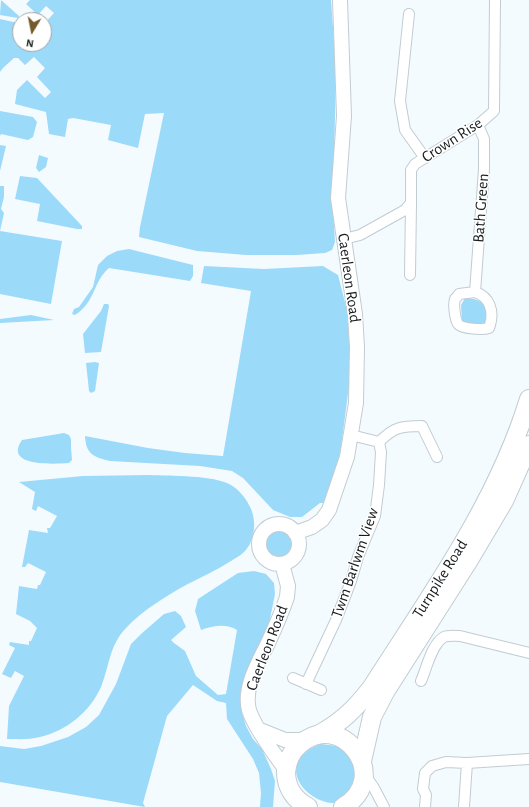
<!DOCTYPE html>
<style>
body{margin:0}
#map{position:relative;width:529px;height:807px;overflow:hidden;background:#f4fbff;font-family:"Alegreya Sans",sans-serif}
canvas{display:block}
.north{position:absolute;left:12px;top:12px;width:40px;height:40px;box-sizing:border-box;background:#fff;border:1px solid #a3a4a5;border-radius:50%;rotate:190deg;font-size:11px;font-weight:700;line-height:16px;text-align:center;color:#181c1e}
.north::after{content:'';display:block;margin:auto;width:14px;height:18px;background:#73592b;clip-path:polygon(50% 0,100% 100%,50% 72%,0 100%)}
</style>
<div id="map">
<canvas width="529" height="807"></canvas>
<div class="north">N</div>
</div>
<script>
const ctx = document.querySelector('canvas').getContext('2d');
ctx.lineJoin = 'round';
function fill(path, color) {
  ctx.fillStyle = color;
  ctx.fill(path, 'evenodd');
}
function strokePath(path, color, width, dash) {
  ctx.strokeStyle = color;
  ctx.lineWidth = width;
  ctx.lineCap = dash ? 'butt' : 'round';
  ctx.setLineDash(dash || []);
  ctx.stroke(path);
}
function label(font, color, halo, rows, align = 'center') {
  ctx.font = font + ' "Alegreya Sans",sans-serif';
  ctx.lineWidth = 3;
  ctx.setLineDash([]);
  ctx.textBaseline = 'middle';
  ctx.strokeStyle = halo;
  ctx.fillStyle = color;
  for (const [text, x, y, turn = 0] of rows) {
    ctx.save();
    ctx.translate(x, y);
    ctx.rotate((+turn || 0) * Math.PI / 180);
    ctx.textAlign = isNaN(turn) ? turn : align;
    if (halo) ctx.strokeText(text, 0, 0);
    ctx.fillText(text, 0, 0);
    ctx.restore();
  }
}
const green = new Path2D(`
 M 1,0 L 19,16 L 18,18 L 0,15 Z
 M 30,0 L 331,0 L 336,69 L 333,209 L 335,242 L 332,250 L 325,253 L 297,255 L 246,255 L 197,251 L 139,237 L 140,227 L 164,113 L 145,114 L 138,148 L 108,140 L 111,125 L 73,118 L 68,119 L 65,137 L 49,134 L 46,112 L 15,104 L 17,90 L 27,80 L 45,98 L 51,92 L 37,77 L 45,68 L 34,57 L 25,65 L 18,58 L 14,58 L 3,68 L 0,72 L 0,19 L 18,23 L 16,39 L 20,37 L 20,44 L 44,44 L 44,24 L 54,13 L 46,6 L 38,15 L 26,4 Z
 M 0,111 L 33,117 L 37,122 L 33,137 L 28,140 L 1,134 L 0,136 Z
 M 0,145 L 6,146 L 0,171 Z
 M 39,155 L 48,158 L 46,167 L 39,172 L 36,168 Z
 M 20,176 L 37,178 L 82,226 L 82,229 L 77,229 L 37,221 L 40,204 L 15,199 Z
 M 0,186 L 4,186 L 4,197 L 1,209 L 4,213 L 0,231 L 62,241 L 51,304 L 0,294 Z
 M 129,249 L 193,265 L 193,276 L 190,281 L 109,268 C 92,283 96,302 75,315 L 72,314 L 74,309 L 79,307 L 93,287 L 98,265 L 107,256 L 117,251 Z
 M 204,266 L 264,269 L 323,266 L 338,275 L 347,310 L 351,370 L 341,448 L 331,493 L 327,503 L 320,503 L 302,517 L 290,517 L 273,510 L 243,478 L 232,471 L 200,466 L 110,461 C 93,457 86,454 85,436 L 148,448 L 185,453 L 223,456 L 251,291 L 201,283 Z
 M 465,298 C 479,299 480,300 489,311 L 487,321 L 484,324 L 468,325 L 462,322 L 461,305 Z
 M 104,304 L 108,304 L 109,306 L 101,352 L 85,353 L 83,334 L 101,311 Z
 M 31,315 L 54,320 L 0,323 L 0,319 Z
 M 95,362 L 99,363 L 95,391 L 91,393 L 89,391 L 86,363 Z
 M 64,433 L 69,435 L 71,439 L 71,447 L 72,460 L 69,463 C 54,464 3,467 22,440 Z
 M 150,475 C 171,476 214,475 231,485 C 239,490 245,497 249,505 C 257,518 256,541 244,552 C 240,556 235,558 231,561 C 217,570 201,577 186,585 C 166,596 142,611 127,627 C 109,645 110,665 101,687 C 90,712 66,731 40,737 C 29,740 17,739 7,739 L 9,706 L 24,676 L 15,671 L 11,678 L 2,674 L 15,648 L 9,645 L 10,642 L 29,645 L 29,641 L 31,641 L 37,628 L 30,621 L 16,614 L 19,586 L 37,589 L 38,585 L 40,585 L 46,572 L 28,563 L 25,567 L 22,567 L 29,530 L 48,533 L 47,528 L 50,528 L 57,516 L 38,506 L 36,511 L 32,509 L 35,492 L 19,482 L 83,476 Z
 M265 544a14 14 0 1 1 28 0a14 14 0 1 1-28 0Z
 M 254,571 L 266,574 L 274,583 L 275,594 L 268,629 L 241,693 L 242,713 L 246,726 L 253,739 L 262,749 L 271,769 L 275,781 L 273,807 L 260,807 L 261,793 L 259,773 L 253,759 L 227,719 L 226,703 L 217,701 L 193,685 L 167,716 L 143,803 L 145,807 L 0,782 L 0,746 L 24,749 L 41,746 L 68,737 L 86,727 L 99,715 L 116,684 L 131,644 L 141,634 L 164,614 L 175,611 L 181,616 L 186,627 L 171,640 L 174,643 L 185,651 L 196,676 L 218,695 L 226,694 L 237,630 C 226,623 213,626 201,630 L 195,611 L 198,599 L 238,573 Z
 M 321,744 L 337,746 L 350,755 L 357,778 C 353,784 345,800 340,803 C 306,807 271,761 321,744 Z`);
const street = new Path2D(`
 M 409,14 L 400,101 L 405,130 L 425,158
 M 344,239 L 360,235 L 405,210 L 411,203 L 411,170 L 415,164 L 478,125 L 494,111 L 495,0
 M 410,275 L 411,203
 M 475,292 L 484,169 L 484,139 L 478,125
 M 475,292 C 490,297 494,311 490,325 L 489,328 C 483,330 462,329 458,324 C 455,319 453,304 455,299 C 456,299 459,294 459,294 Z
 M 379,442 C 394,427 401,426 422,426 L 437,457
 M 293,678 L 321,690
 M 421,681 C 426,670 432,643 444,637 C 449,635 455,636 460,636 L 529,653
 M 306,684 L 336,620 L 351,581 L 358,557 L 375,516 L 379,485 L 381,452 L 379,442 L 351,435
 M 364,773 L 374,788 L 384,807
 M 425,807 L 426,795 L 423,789 L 425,773 L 432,766 L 446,762 L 467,763 L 529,759
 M 464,807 L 467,763`);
const secondary = new Path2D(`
 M259 544a20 20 0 1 1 40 0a20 20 0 1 1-40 0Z
 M 295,533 L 312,527 L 322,520 L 329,510 L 347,457 L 356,403 L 357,347 L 355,314 L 338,198 L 344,116 L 340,0
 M 282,564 L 288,586 L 287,597 C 282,612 275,628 268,643 C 259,662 243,687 249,710 C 254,727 275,755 286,770
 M 260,730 L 285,740 L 304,740`);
const highway = new Path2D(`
 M 318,735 C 342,722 356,708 372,687 C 430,596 497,504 529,399
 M 362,761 L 372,717 L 385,692 L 469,560 L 504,501 L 529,445
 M 308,807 C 295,800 286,788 286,772 C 287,762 291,752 299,745 C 340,707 394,777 343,807`);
const streetNames = [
 ["Crown Rise",452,140,-33],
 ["Bath Green",481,208,-86],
 ["Caerleon Road",349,278,82],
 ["Twm Barlwm View",355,563,-71],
 ["Turnpike Road",440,579,-58],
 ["Caerleon Road",267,648,-69]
];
fill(green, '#9cdafa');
strokePath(street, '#c1ccd2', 12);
strokePath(secondary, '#c1ccd2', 16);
strokePath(highway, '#c1ccd2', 20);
strokePath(street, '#fff', 10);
strokePath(secondary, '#fff', 14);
strokePath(highway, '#fff', 18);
label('16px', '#181c1e', '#fff', streetNames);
</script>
